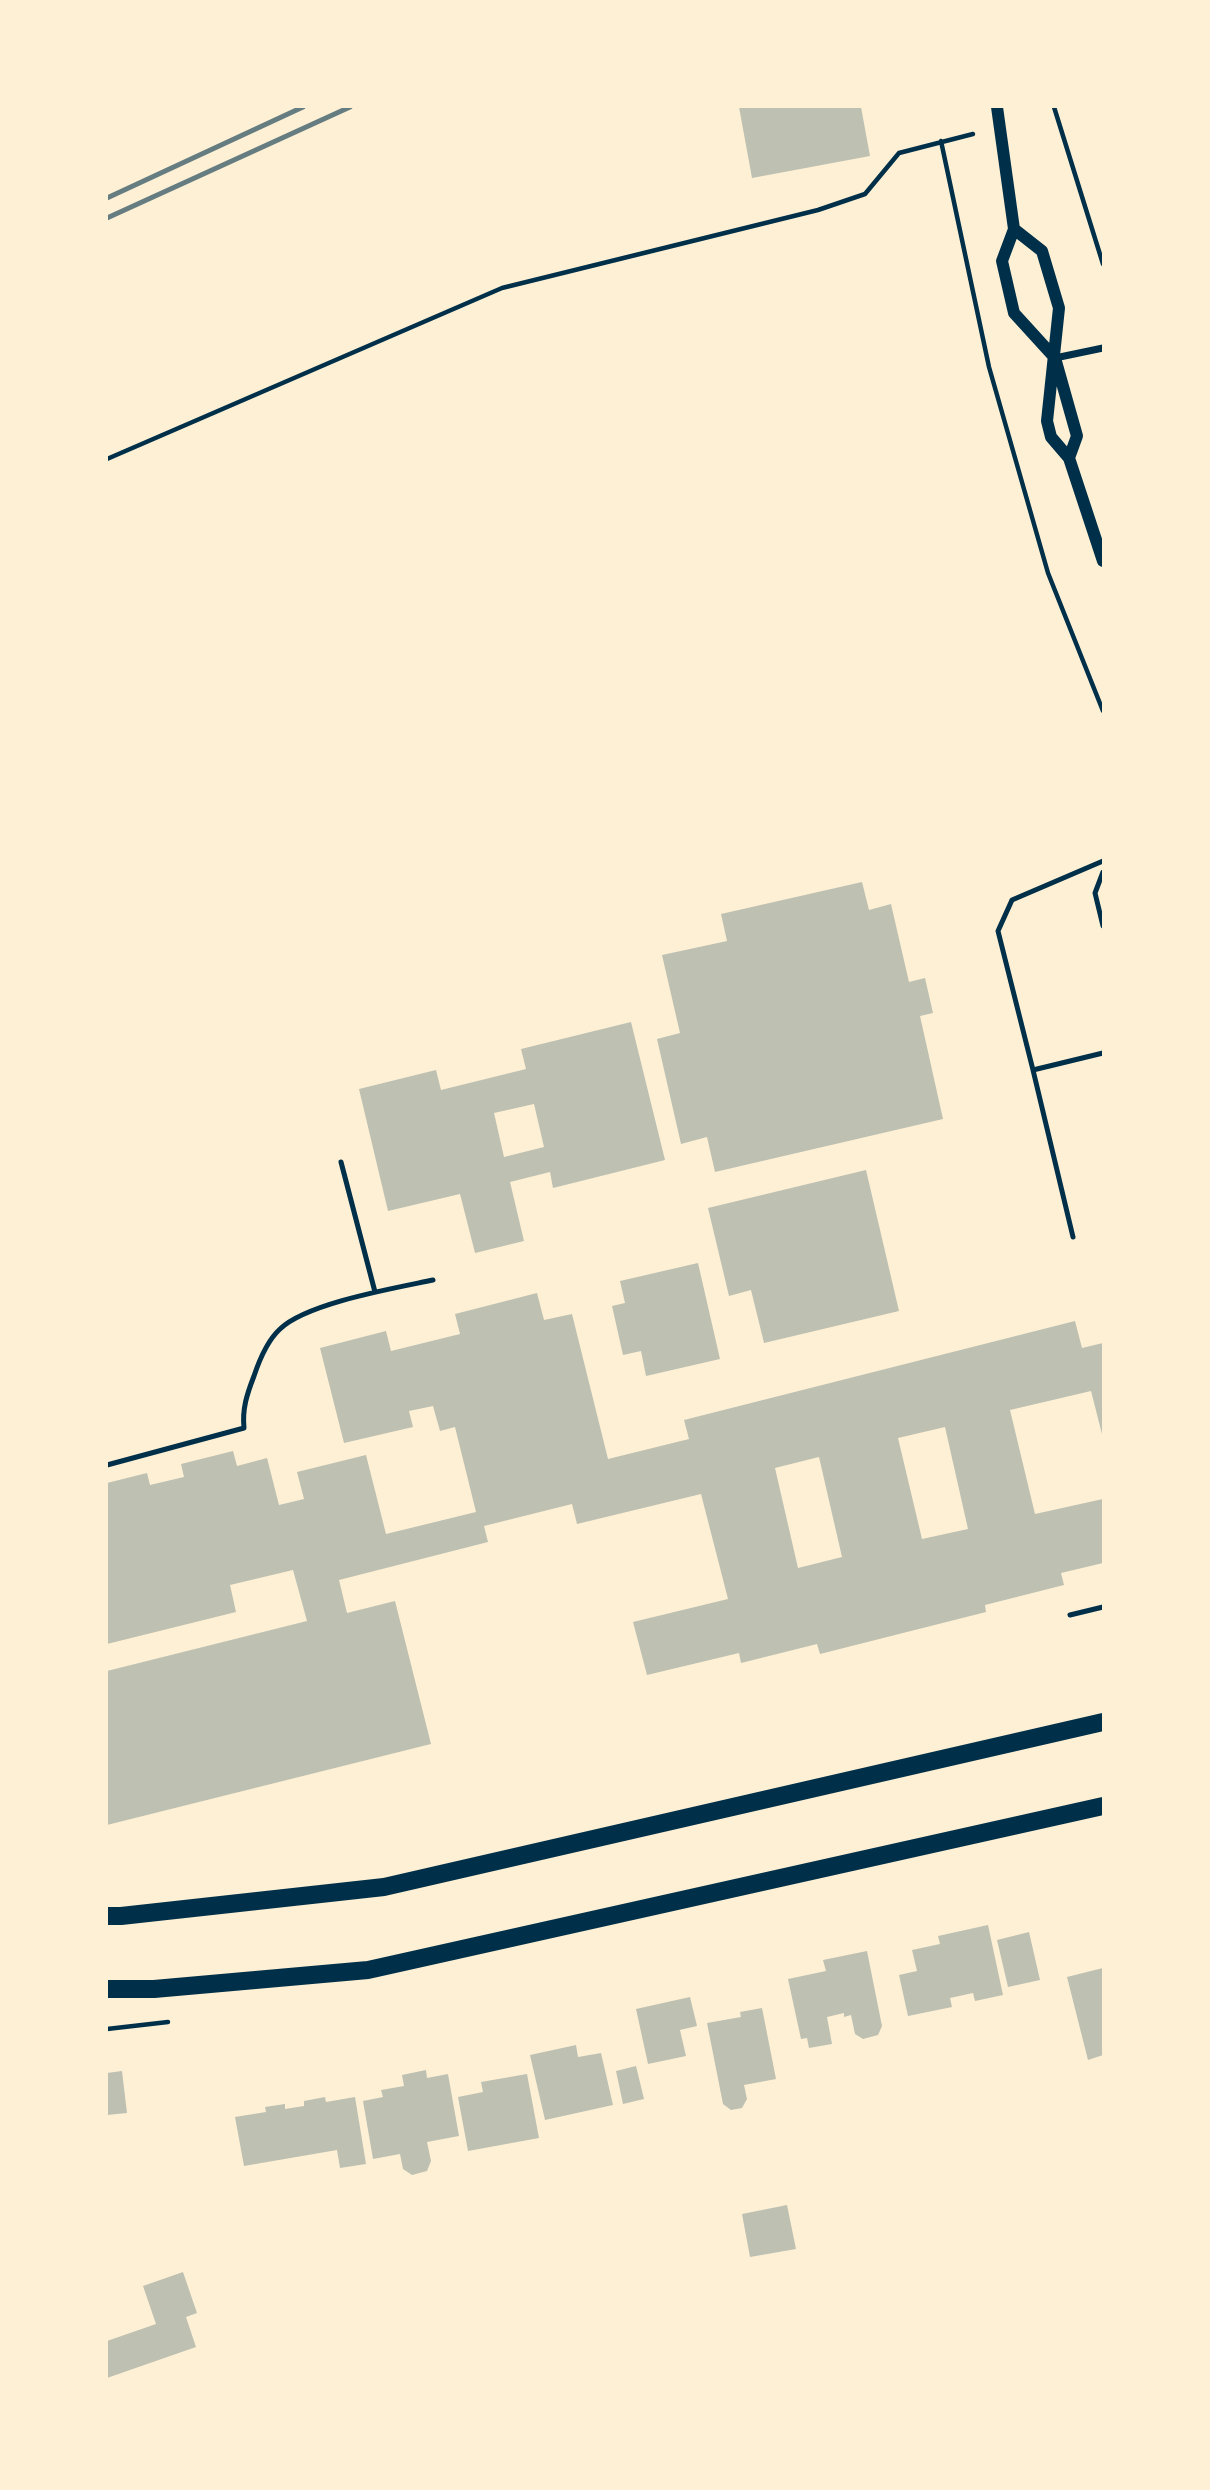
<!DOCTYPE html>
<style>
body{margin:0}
#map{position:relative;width:1210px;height:2490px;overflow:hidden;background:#fdf0d5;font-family:"Sofia Sans Condensed",sans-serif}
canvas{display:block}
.frame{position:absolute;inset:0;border:108px solid #fdf0d5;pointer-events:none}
</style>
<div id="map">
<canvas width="1210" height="2490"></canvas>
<div class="frame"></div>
</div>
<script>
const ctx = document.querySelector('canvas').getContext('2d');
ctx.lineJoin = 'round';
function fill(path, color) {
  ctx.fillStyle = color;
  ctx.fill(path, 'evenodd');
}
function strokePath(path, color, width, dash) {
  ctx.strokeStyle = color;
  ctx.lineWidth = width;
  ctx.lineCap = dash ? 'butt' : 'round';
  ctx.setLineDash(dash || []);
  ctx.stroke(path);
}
const building = new Path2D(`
 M 739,107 L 861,107 L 870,156 L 752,178 Z
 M 862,882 L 869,910 L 891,904 L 909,982 L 925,978 L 933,1013 L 920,1016 L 943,1119 L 715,1172 L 707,1137 L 681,1144 L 657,1039 L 680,1033 L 662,955 L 727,941 L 721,914 Z
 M 631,1022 L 665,1160 L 553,1188 L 550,1172 L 510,1182 L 524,1241 L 475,1253 L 460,1194 L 388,1211 L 359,1089 L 436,1070 L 441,1090 L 526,1069 L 521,1049 ZM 534,1104 L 544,1147 L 504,1157 L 494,1113 Z
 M 866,1170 L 899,1311 L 764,1343 L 751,1290 L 729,1296 L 708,1208 Z
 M 698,1263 L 720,1359 L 646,1376 L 641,1351 L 623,1355 L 612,1306 L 625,1303 L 620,1281 Z
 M 537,1293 L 544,1320 L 572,1314 L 608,1459 L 689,1439 L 684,1420 L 1075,1321 L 1082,1348 L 1103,1343 L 1103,1438 L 1091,1391 L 1010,1410 L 1035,1514 L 1103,1499 L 1103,1563 L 1061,1573 L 1064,1585 L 985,1605 L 986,1612 L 820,1654 L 817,1644 L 741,1663 L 739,1653 L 647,1675 L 633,1622 L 728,1599 L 701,1494 L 577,1524 L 572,1504 L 484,1526 L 488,1542 L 339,1580 L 347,1613 L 395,1601 L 431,1744 L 107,1825 L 107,1671 L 307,1621 L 293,1570 L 230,1585 L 236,1612 L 107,1644 L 107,1483 L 147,1473 L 150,1485 L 184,1477 L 181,1464 L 233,1451 L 237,1466 L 267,1458 L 279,1505 L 304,1499 L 297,1472 L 366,1455 L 386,1534 L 476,1512 L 455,1427 L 440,1431 L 433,1406 L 409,1411 L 413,1427 L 344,1443 L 320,1348 L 386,1331 L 391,1351 L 460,1334 L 455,1314 ZM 945,1427 L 968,1529 L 922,1539 L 898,1438 ZM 819,1457 L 842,1557 L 798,1568 L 775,1468 Z
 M 988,1925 L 1003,1995 L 975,2001 L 973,1993 L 950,1998 L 952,2007 L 908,2016 L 899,1975 L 917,1971 L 912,1950 L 940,1944 L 938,1936 Z
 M 1029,1932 L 1040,1980 L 1008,1987 L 997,1940 Z
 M 867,1951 L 882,2026 L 878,2035 L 863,2039 L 855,2034 L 851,2015 L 844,2017 L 844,2013 L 827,2017 L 832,2044 L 809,2048 L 807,2038 L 801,2039 L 788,1979 L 826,1971 L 823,1960 Z
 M 1103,1968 L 1103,2055 L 1088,2060 L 1067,1977 Z
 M 690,1997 L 697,2026 L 680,2030 L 686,2056 L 648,2064 L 636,2009 Z
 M 762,2008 L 776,2079 L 744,2085 L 747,2099 L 742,2108 L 731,2110 L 723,2104 L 707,2023 L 741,2017 L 740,2012 Z
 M 576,2045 L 578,2057 L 601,2053 L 613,2105 L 545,2120 L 530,2055 Z
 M 636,2066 L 644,2099 L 623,2104 L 616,2071 Z
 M 426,2070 L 427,2078 L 448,2074 L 459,2136 L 427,2142 L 431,2161 L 427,2171 L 412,2175 L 403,2169 L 400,2154 L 373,2159 L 363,2101 L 383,2097 L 381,2090 L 404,2086 L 402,2075 Z
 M 122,2071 L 127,2113 L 107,2115 L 107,2073 Z
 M 527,2074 L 539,2138 L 468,2151 L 458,2097 L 483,2092 L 481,2082 Z
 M 325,2097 L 326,2102 L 355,2097 L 366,2164 L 340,2168 L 337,2150 L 244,2166 L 235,2117 L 266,2112 L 265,2107 L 285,2104 L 285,2109 L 304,2106 L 304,2101 Z
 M 787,2205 L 796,2249 L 750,2257 L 742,2214 Z
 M 183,2272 L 197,2313 L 186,2317 L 196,2347 L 107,2378 L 107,2341 L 156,2324 L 143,2286 Z`);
const path = new Path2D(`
 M 1054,107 L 1103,264
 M 941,141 L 989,367 L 1048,573 L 1103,711
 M 107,459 L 502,288 L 818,210 L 865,194 L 899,153 L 973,134
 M 107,2029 L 168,2022`);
const service = new Path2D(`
 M 1103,861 L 1012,900 L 998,931 L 1033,1070 L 1103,1053
 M 1103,872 L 1095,893 L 1103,926
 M 1033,1070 L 1073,1237
 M 341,1162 L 375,1292
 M 107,1465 L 244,1428 C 242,1409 247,1394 254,1376 C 259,1361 268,1340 280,1329 C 307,1303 395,1288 433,1280
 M 1070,1615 L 1103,1607`);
const minor = new Path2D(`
 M 1055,358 L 1103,348`);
const tertiary = new Path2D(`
 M 997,107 L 1014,229 L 1002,261 L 1014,313 L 1055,358 L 1077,436 L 1069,458
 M 1014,229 L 1042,251 L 1059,308 L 1047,421 L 1051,437 L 1069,458 L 1103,561`);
const primary = new Path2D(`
 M 107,1916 L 121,1916 L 384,1887 L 1103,1722
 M 107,1989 L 154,1989 L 368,1970 L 1103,1806`);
const rail = new Path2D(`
 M 107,198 L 303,107
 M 107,218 L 350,107`);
fill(building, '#bec0b2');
strokePath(path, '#003049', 4.5);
strokePath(service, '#003049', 5);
strokePath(minor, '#003049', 7);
strokePath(tertiary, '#003049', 12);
strokePath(primary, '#003049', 18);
strokePath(rail, '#657d81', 5);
</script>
